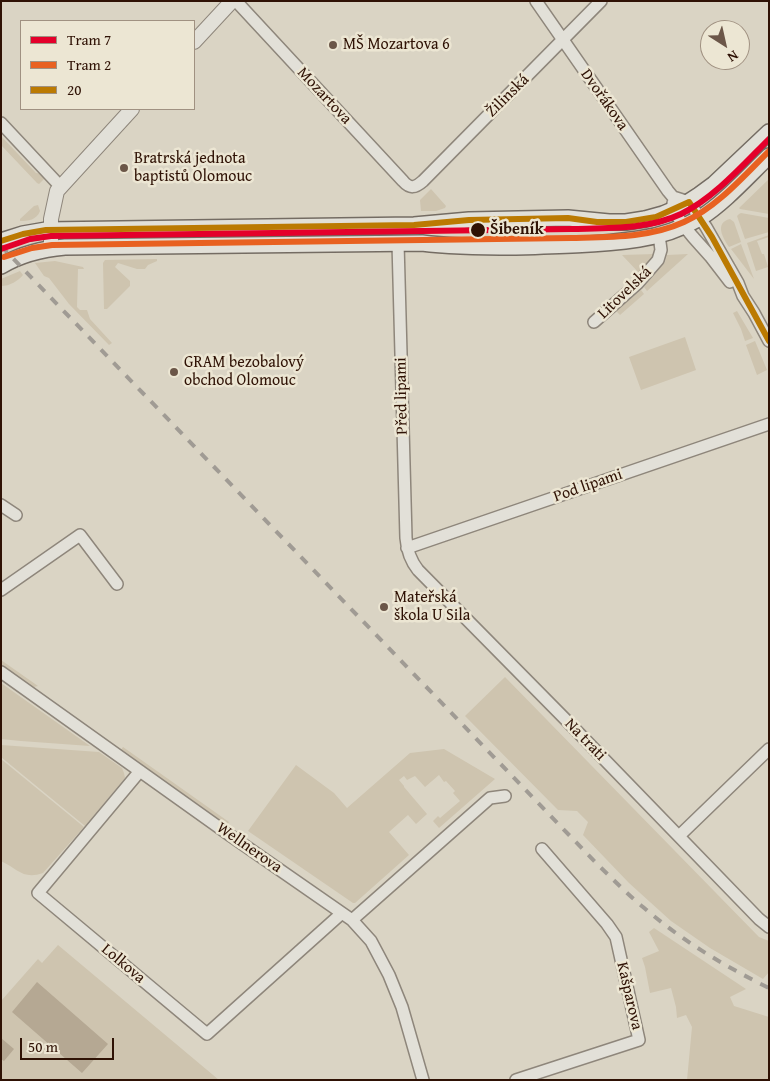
<!DOCTYPE html>
<meta charset="utf-8">
<style>
body{margin:0}
#map{position:relative;width:770px;height:1081px;overflow:hidden;background:#dad4c4;font-family:"Gentium Book Plus",serif}
canvas{display:block}
.frame{position:absolute;inset:0;border:2px solid #2f1205;pointer-events:none}
.legend{position:absolute;left:20px;top:20px;width:175px;height:90px;box-sizing:border-box;background:#ece6d3;border:1px solid #a09181;margin:0;padding:6px 9px;list-style:none;font-size:15px;color:#2f1205}
.legend li{display:flex;align-items:center;gap:10px;height:25px}
.legend b{width:25px;border:1px solid #a09181}
.north{position:absolute;left:700px;top:20px;width:50px;height:50px;box-sizing:border-box;background:#ece6d3;border:1px solid #a09181;border-radius:50%;rotate:145deg;font-size:14px;font-weight:700;line-height:20px;text-align:center;color:#2f1205}
.north::after{content:'';display:block;margin:auto;width:18px;height:22px;background:#6b5648;clip-path:polygon(50% 0,100% 100%,50% 72%,0 100%)}
.scale{position:absolute;left:20px;top:1038px;width:94px;height:22px;box-sizing:border-box;border:2px solid #2f1205;border-top:0;padding-left:6px;font-size:15px;line-height:18px;white-space:nowrap;color:#2f1205;-webkit-text-stroke:4px #ece6d3;paint-order:stroke}
</style>
<div id="map">
<canvas width="770" height="1081"></canvas>
<div class="frame"></div>
<ul class="legend">
<li><b style="height:6px;background:#e4002b"></b>Tram 7</li>
<li><b style="height:6px;background:#e86121"></b>Tram 2</li>
<li><b style="height:6px;background:#bb7a02"></b>20</li>
</ul>
<div class="north">N</div>
<div class="scale">50 m</div>
</div>
<script>
const ctx = document.querySelector('canvas').getContext('2d');
ctx.lineJoin = 'round';
function fill(path, color) {
  ctx.fillStyle = color;
  ctx.fill(path, 'evenodd');
}
function strokePath(path, color, width, dash) {
  ctx.strokeStyle = color;
  ctx.lineWidth = width;
  ctx.lineCap = dash ? 'butt' : 'round';
  ctx.setLineDash(dash || []);
  ctx.stroke(path);
}
function label(font, color, halo, rows, align = 'center') {
  ctx.font = font + ' "Gentium Book Plus",serif';
  ctx.lineWidth = 5;
  ctx.setLineDash([]);
  ctx.textBaseline = 'middle';
  ctx.strokeStyle = halo;
  ctx.fillStyle = color;
  for (const [text, x, y, turn = 0] of rows) {
    ctx.save();
    ctx.translate(x, y);
    ctx.rotate((+turn || 0) * Math.PI / 180);
    ctx.textAlign = isNaN(turn) ? turn : align;
    if (halo) ctx.strokeText(text, 0, 0);
    ctx.fillText(text, 0, 0);
    ctx.restore();
  }
}
const green = new Path2D(`
 M 1,136 L 36,173 L 43,174 L 46,177 L 39,184 L 37,183 L 1,145 Z
 M 769,179 L 769,214 L 740,209 L 739,208 Z
 M 431,189 L 446,206 L 445,208 L 436,211 L 421,211 L 420,200 Z
 M 38,205 L 40,211 C 37,220 28,221 20,221 L 20,219 L 34,206 Z
 M 741,213 L 769,218 L 769,232 L 745,239 L 737,216 L 739,214 Z
 M 730,219 L 734,222 L 741,242 L 729,247 C 723,238 714,223 730,219 Z
 M 769,235 L 769,237 L 757,241 L 762,254 L 764,254 L 768,267 L 756,271 L 747,243 Z
 M 741,244 L 754,279 L 731,249 Z
 M 655,254 L 653,258 L 640,274 L 622,255 Z
 M 688,254 L 647,291 L 644,287 L 665,262 L 667,255 Z
 M 157,259 L 157,261 L 148,265 L 145,269 L 137,269 L 118,263 L 115,267 L 130,281 L 130,286 L 107,309 L 104,309 L 103,263 L 105,260 Z
 M 55,261 L 83,267 L 84,269 L 78,269 L 77,307 L 80,310 L 87,310 L 90,319 L 112,343 L 109,345 L 69,304 L 49,278 L 44,276 L 35,263 Z
 M 20,271 L 23,275 C 18,281 10,286 1,286 L 1,279 Z
 M 641,290 L 644,294 L 620,315 L 616,311 Z
 M 737,311 L 753,338 L 745,341 L 741,329 L 733,313 Z
 M 685,337 L 696,370 L 641,390 L 629,357 Z
 M 755,341 L 767,370 L 757,375 L 746,345 Z
 M 1,660 L 38,686 L 34,687 L 30,685 L 1,665 Z
 M 505,677 L 759,937 L 769,941 L 769,972 L 763,979 L 710,948 L 671,921 L 629,883 L 583,835 L 588,822 L 577,811 L 558,810 L 465,716 Z
 M 1,683 L 90,746 L 21,741 L 1,739 Z
 M 1,745 L 99,752 L 122,768 L 124,773 L 125,778 L 85,826 L 1,757 Z
 M 123,747 L 229,822 L 227,825 L 121,750 Z
 M 444,749 L 495,779 L 439,828 L 433,821 L 438,816 L 440,818 L 460,801 L 453,793 L 455,791 L 446,781 L 444,782 L 439,775 L 425,787 L 415,776 L 407,780 L 404,776 L 399,780 L 404,786 L 404,787 L 427,814 L 416,824 L 408,815 L 389,832 L 409,855 L 355,903 L 353,903 L 248,831 L 296,765 L 334,793 L 347,808 L 410,753 Z
 M 1,759 L 84,827 L 43,873 C 23,880 18,869 1,861 Z
 M 654,928 L 746,989 L 730,997 L 734,1006 L 769,1017 L 769,1080 L 687,1080 L 692,1027 L 686,1015 L 677,1018 L 676,1007 L 671,988 L 650,993 L 645,967 L 642,958 L 659,951 L 649,932 Z
 M 58,945 L 219,1080 L 1,1080 L 1,1001 L 38,959 L 42,963 Z`);
const water = new Path2D(`
 M 37,982 L 108,1044 L 82,1073 L 12,1012 Z
 M 1,1038 L 14,1049 L 4,1061 L 1,1059 Z`);
const minor = new Path2D(`
 M 236,1 L 403,181 C 410,189 415,188 423,181 L 601,1
 M 536,1 L 668,191 L 673,197 L 689,202 L 706,227 L 738,283 L 743,296 L 754,313 L 769,341
 M 1,123 L 60,186
 M 673,203 L 673,210 L 684,226 L 693,237 L 710,256 L 730,282
 M 398,243 L 406,538 C 407,550 410,560 418,570 L 569,723 L 759,919 L 769,927
 M 594,322 L 638,283 L 658,260 L 661,250 L 659,235
 M 1,505 L 16,515
 M 407,548 L 769,424
 M 1,590 L 80,535 L 117,584
 M 1,672 L 231,836 L 352,920 L 371,941 L 389,975 L 402,1007 L 423,1080
 M 140,771 L 38,893 L 207,1034 L 342,913
 M 679,836 L 769,749
 M 352,920 L 490,798 L 505,796
 M 516,1080 L 639,1040 L 616,937 L 607,924 L 542,849`);
const tertiary = new Path2D(`
 M 194,42 L 232,1
 M 51,248 L 51,219 L 57,191 L 132,109`);
const secondary = new Path2D(`
 M 1,241 L 23,234 L 46,230 L 414,225 L 469,220 L 568,218 L 609,222 L 626,222 L 645,219 L 663,214 L 682,206 L 699,195 L 714,184 L 769,132
 M 1,266 C 21,254 42,249 65,247 L 422,243 C 453,247 484,247 515,247 C 556,246 598,245 639,239 C 660,236 681,229 700,218 C 724,203 748,176 769,156`);
const rail = new Path2D(`
 M 1,246 L 598,865 C 613,879 627,894 643,907 C 681,940 724,966 769,988`);
const bus1 = new Path2D(`
 M 1,241 L 23,234 L 46,230 L 414,225 L 469,220 L 568,218 L 597,222 L 626,222 L 656,217 L 689,202 L 712,237 L 769,341`);
const tram1 = new Path2D(`
 M 1,249 L 30,239 L 51,236 L 571,229 C 607,228 647,230 681,214 C 714,198 743,165 769,139`);
const tram2 = new Path2D(`
 M 4,257 L 32,248 L 52,245 L 571,238 C 609,237 649,238 684,222 C 717,207 743,177 769,151`);
const markers = [
 [333,45,5,"#6b5648"],
 [124,168,5,"#6b5648"],
 [478,230,8,"#2f1205"],
 [174,372,5,"#6b5648"],
 [384,607,5,"#6b5648"]
];
const poiNames = [
 ["MŠ Mozartova 6",343,45],
 ["Bratrská jednota",134,159],
 ["baptistů Olomouc",134,177],
 ["GRAM bezobalový",184,363],
 ["obchod Olomouc",184,381],
 ["Mateřská",394,598],
 ["škola U Sila",394,616]
];
const streetNames = [
 ["Mozartova",324,96,47],
 ["Žilinská",508,96,-45],
 ["Dvořákova",604,100,55],
 ["Litovelská",625,293,-44],
 ["Před lipami",402,396,-91],
 ["Pod lipami",588,486,-19],
 ["Na trati",585,740,46],
 ["Wellnerova",249,848,35],
 ["Lolkova",123,964,40],
 ["Kašparova",629,996,77]
];
const stopNames = [
 ["Šibeník",490,230]
];
fill(green, '#cec4af');
fill(water, '#b5a893');
strokePath(minor, '#8e867b', 14);
strokePath(tertiary, '#8e867b', 16);
strokePath(secondary, '#746c63', 18);
strokePath(minor, '#e2e0d8', 11);
strokePath(tertiary, '#e2e0d8', 14);
strokePath(secondary, '#e2e0d8', 15);
strokePath(rail, '#a09b94', 4, [9, 9]);
strokePath(bus1, '#bb7a02', 6);
strokePath(tram1, '#e4002b', 6);
strokePath(tram2, '#e86121', 6);
for (const [x, y, r, color] of markers) {
  const dot = new Path2D();
  dot.arc(x, y, r, 0, 2 * Math.PI);
  ctx.fillStyle = color;
  ctx.fill(dot);
  strokePath(dot, '#ece6d3', 2);
}
label('16px', '#2f1205', '#ece6d3', poiNames, 'left');
label('16px', '#2f1205', '#ece6d3', streetNames);
label('bold 16px', '#2f1205', '#ece6d3', stopNames, 'left');
</script>
